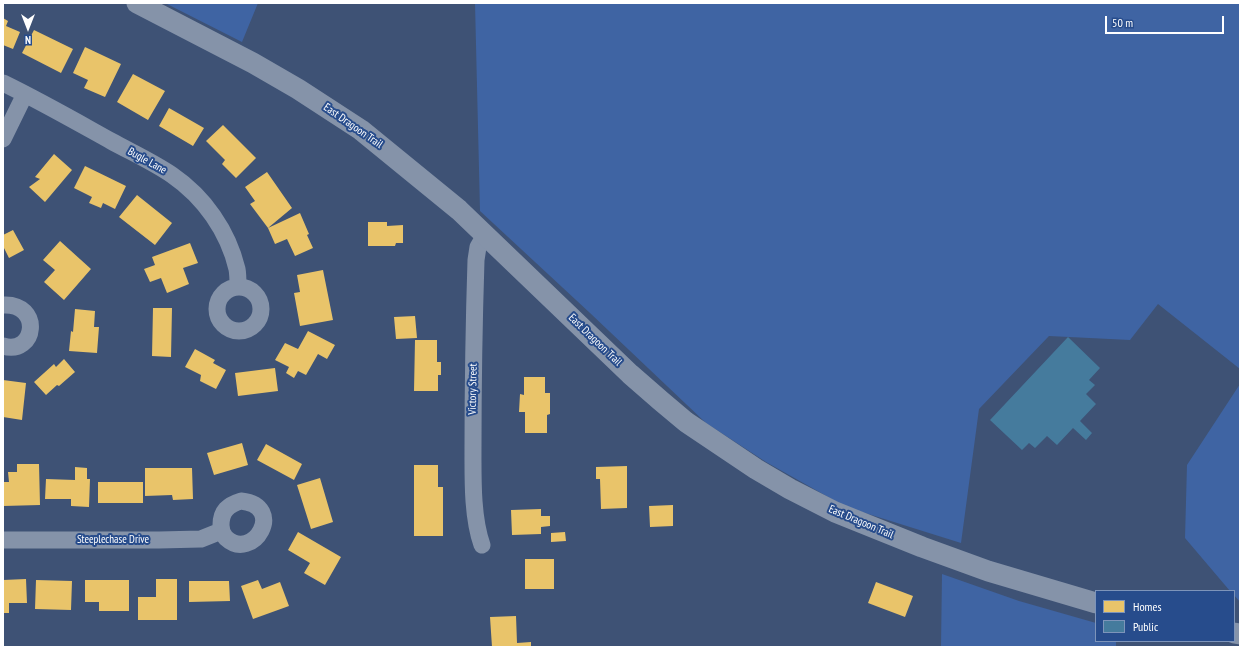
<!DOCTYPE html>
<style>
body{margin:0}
#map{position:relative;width:1243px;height:650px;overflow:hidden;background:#3e5275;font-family:"PT Sans Narrow",sans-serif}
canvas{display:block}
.frame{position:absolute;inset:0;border:4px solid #fff;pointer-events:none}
.legend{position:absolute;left:1095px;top:590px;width:140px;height:52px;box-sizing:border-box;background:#274c8c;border:1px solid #7d94ba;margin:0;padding:5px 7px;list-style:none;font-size:12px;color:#fff}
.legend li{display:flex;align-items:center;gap:8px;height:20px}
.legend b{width:20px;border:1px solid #7d94ba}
.north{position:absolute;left:8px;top:8px;width:40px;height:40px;-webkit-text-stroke:3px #274c8c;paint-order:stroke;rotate:180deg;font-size:11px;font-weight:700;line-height:16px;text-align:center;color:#fff}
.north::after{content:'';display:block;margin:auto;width:14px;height:18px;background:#fff;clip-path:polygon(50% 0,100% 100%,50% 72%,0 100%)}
.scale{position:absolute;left:1105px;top:16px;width:119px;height:18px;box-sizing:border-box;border:2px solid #fff;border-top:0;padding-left:5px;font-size:12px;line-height:14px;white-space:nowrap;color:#fff;-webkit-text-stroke:3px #274c8c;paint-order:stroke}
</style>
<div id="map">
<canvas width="1243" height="650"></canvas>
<div class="frame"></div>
<ul class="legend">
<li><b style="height:11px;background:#e9c46a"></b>Homes</li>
<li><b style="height:11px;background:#457b9d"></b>Public</li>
</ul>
<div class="north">N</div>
<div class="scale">50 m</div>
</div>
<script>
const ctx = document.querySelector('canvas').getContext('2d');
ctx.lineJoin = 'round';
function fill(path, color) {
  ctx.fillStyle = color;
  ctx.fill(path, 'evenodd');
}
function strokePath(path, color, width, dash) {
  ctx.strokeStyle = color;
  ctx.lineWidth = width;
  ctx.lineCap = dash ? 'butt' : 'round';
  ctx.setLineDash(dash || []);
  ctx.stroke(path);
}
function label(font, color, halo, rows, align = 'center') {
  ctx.font = font + ' "PT Sans Narrow",sans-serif';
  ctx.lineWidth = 4;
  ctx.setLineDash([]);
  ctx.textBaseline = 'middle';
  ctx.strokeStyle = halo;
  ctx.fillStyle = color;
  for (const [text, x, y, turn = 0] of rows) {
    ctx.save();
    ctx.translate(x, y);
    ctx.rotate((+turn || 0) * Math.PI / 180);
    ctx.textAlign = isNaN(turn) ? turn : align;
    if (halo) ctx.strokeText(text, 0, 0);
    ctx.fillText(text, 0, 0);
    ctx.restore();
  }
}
const green = new Path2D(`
 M 165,3 L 258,3 L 242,42 Z
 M 475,3 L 1240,3 L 1240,369 L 1158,304 L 1130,340 L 1049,336 L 979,409 L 961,543 L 846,507 L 766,462 L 706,423 L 590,313 L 480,211 Z
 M 1240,384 L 1240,602 L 1234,595 L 1234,591 L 1230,591 L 1185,538 L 1187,465 Z
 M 942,574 L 1019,601 L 1096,623 L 1096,641 L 1116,641 L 1116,647 L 941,647 Z`);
const homes = new Path2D(`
 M 3,18 L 8,21 L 6,26 L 20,32 L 13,49 L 3,45 Z
 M 34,30 L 73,49 L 61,73 L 22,53 Z
 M 85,47 L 121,64 L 105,97 L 84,88 L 88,80 L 73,73 Z
 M 133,74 L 165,91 L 148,120 L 117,102 Z
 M 169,108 L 204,128 L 193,146 L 159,126 Z
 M 223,125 L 256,158 L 236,178 L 222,164 L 225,160 L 206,141 Z
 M 54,154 L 72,170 L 45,202 L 29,187 L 40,179 L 35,177 Z
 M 85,166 L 126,186 L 115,209 L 103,203 L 101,208 L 89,203 L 92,197 L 74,188 Z
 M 267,172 L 292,208 L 268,228 L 250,204 L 255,201 L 245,187 Z
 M 137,195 L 172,223 L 155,245 L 119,217 Z
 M 300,213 L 309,234 L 307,235 L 313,248 L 295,256 L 287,239 L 275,244 L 268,228 Z
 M 368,222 L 387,222 L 387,226 L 403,225 L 403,243 L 396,243 L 395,246 L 368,246 Z
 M 13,230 L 24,250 L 9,258 L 3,246 L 3,235 Z
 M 60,241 L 91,269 L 64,300 L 44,282 L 55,270 L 43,260 Z
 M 190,243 L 198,263 L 183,268 L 189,284 L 167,293 L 161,278 L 150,282 L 144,269 L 155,265 L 152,257 Z
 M 323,270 L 333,320 L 300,326 L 294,293 L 300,292 L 297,275 Z
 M 153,308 L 172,308 L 171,357 L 152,356 Z
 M 75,309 L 95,311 L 94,327 L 99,327 L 97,353 L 69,351 L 71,331 L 73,332 Z
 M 415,316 L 417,338 L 396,339 L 394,317 Z
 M 308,331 L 335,345 L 327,359 L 318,354 L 306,375 L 298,371 L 294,378 L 286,373 L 289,367 L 275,360 L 285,343 L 298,349 Z
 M 415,340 L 437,340 L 437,362 L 441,362 L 441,375 L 438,375 L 438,391 L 414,391 Z
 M 195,349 L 215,360 L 213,363 L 226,370 L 216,389 L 200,381 L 201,375 L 185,367 Z
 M 64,359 L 75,372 L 59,386 L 57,385 L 46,395 L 34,382 L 54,364 L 56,367 Z
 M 275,368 L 278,391 L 238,396 L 235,373 Z
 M 524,377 L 545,377 L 545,393 L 550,393 L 550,414 L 547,415 L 547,433 L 525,433 L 525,412 L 519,412 L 520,394 L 524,395 Z
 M 3,380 L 26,383 L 22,420 L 3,417 Z
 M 242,443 L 248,465 L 214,475 L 207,453 Z
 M 266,444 L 302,464 L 294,480 L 257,460 Z
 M 17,464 L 39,464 L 40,505 L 3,506 L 3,482 L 9,482 L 8,472 L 17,472 Z
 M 414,465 L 438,465 L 438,487 L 443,487 L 443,536 L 414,536 Z
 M 627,466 L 627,508 L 601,509 L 600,479 L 596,479 L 596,467 Z
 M 75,467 L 87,468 L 87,479 L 90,479 L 89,507 L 71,506 L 71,499 L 45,499 L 46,479 L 75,480 Z
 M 145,468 L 192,468 L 193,499 L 173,500 L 172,495 L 145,496 Z
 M 320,478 L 333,522 L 311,529 L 297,485 Z
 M 98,482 L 143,482 L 143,503 L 98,503 Z
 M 673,505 L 673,526 L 650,527 L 649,506 Z
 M 541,509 L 541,516 L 550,516 L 550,526 L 541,527 L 541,534 L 512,535 L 511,510 Z
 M 298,532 L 341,557 L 325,585 L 304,573 L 310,563 L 288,550 Z
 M 565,532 L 566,541 L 551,542 L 551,533 Z
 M 525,559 L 554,559 L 554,589 L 525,589 Z
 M 26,579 L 27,603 L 9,603 L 9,613 L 3,613 L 3,580 Z
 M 156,579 L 177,579 L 177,620 L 138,620 L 138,597 L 156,597 Z
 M 36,580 L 72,581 L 71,610 L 35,609 Z
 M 85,580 L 129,580 L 129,611 L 99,611 L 99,602 L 85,602 Z
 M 258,580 L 262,589 L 280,582 L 289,606 L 253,619 L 241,586 Z
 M 189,581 L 229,581 L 230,601 L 189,602 Z
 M 876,582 L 913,596 L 905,617 L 868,603 Z
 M 516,616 L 517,643 L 531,642 L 531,647 L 492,647 L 490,617 Z`);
const public = new Path2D(`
 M 1068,337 L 1100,368 L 1089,380 L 1095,385 L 1086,394 L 1096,404 L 1080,421 L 1092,433 L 1086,440 L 1073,428 L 1057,445 L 1047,436 L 1035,448 L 1029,443 L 1022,450 L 990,420 Z`);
const minor = new Path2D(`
 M 3,83 C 40,101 75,121 111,141 C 131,152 153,162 172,175 C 204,197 228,231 237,269 C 238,274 238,281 238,287
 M 3,139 L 25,94
 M217 309a22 22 0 1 1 44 0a22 22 0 1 1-44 0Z
 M 3,305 C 43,303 36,356 3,346
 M 241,501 C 287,506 253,563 226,538 C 222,534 221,530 221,525 C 221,511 228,505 241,501 Z
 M 3,540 L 159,540 L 201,539 L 221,531
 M 482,545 C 472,517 473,478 473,448 C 473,385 474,322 476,260 L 478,247 L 485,235`);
const tertiary = new Path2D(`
 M 137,3 L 253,63 L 298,89 L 361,130 L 459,210 L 630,374 L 661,401 L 686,422 L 756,469 L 790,489 L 835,512 L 922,547 L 988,571 L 1096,603
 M 1234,633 L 1240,634`);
const streetNames = [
 ["East Dragoon Trail",353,126,35],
 ["Bugle Lane",147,161,29],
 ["East Dragoon Trail",595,340,44],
 ["Victory Street",473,389,-89],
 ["East Dragoon Trail",861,522,23],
 ["Steeplechase Drive",113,540]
];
fill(green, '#3f64a3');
fill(homes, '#e9c46a');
fill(public, '#457b9d');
strokePath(minor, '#8593a9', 17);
strokePath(tertiary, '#8593a9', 21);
label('11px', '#fff', '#274c8c', streetNames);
</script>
